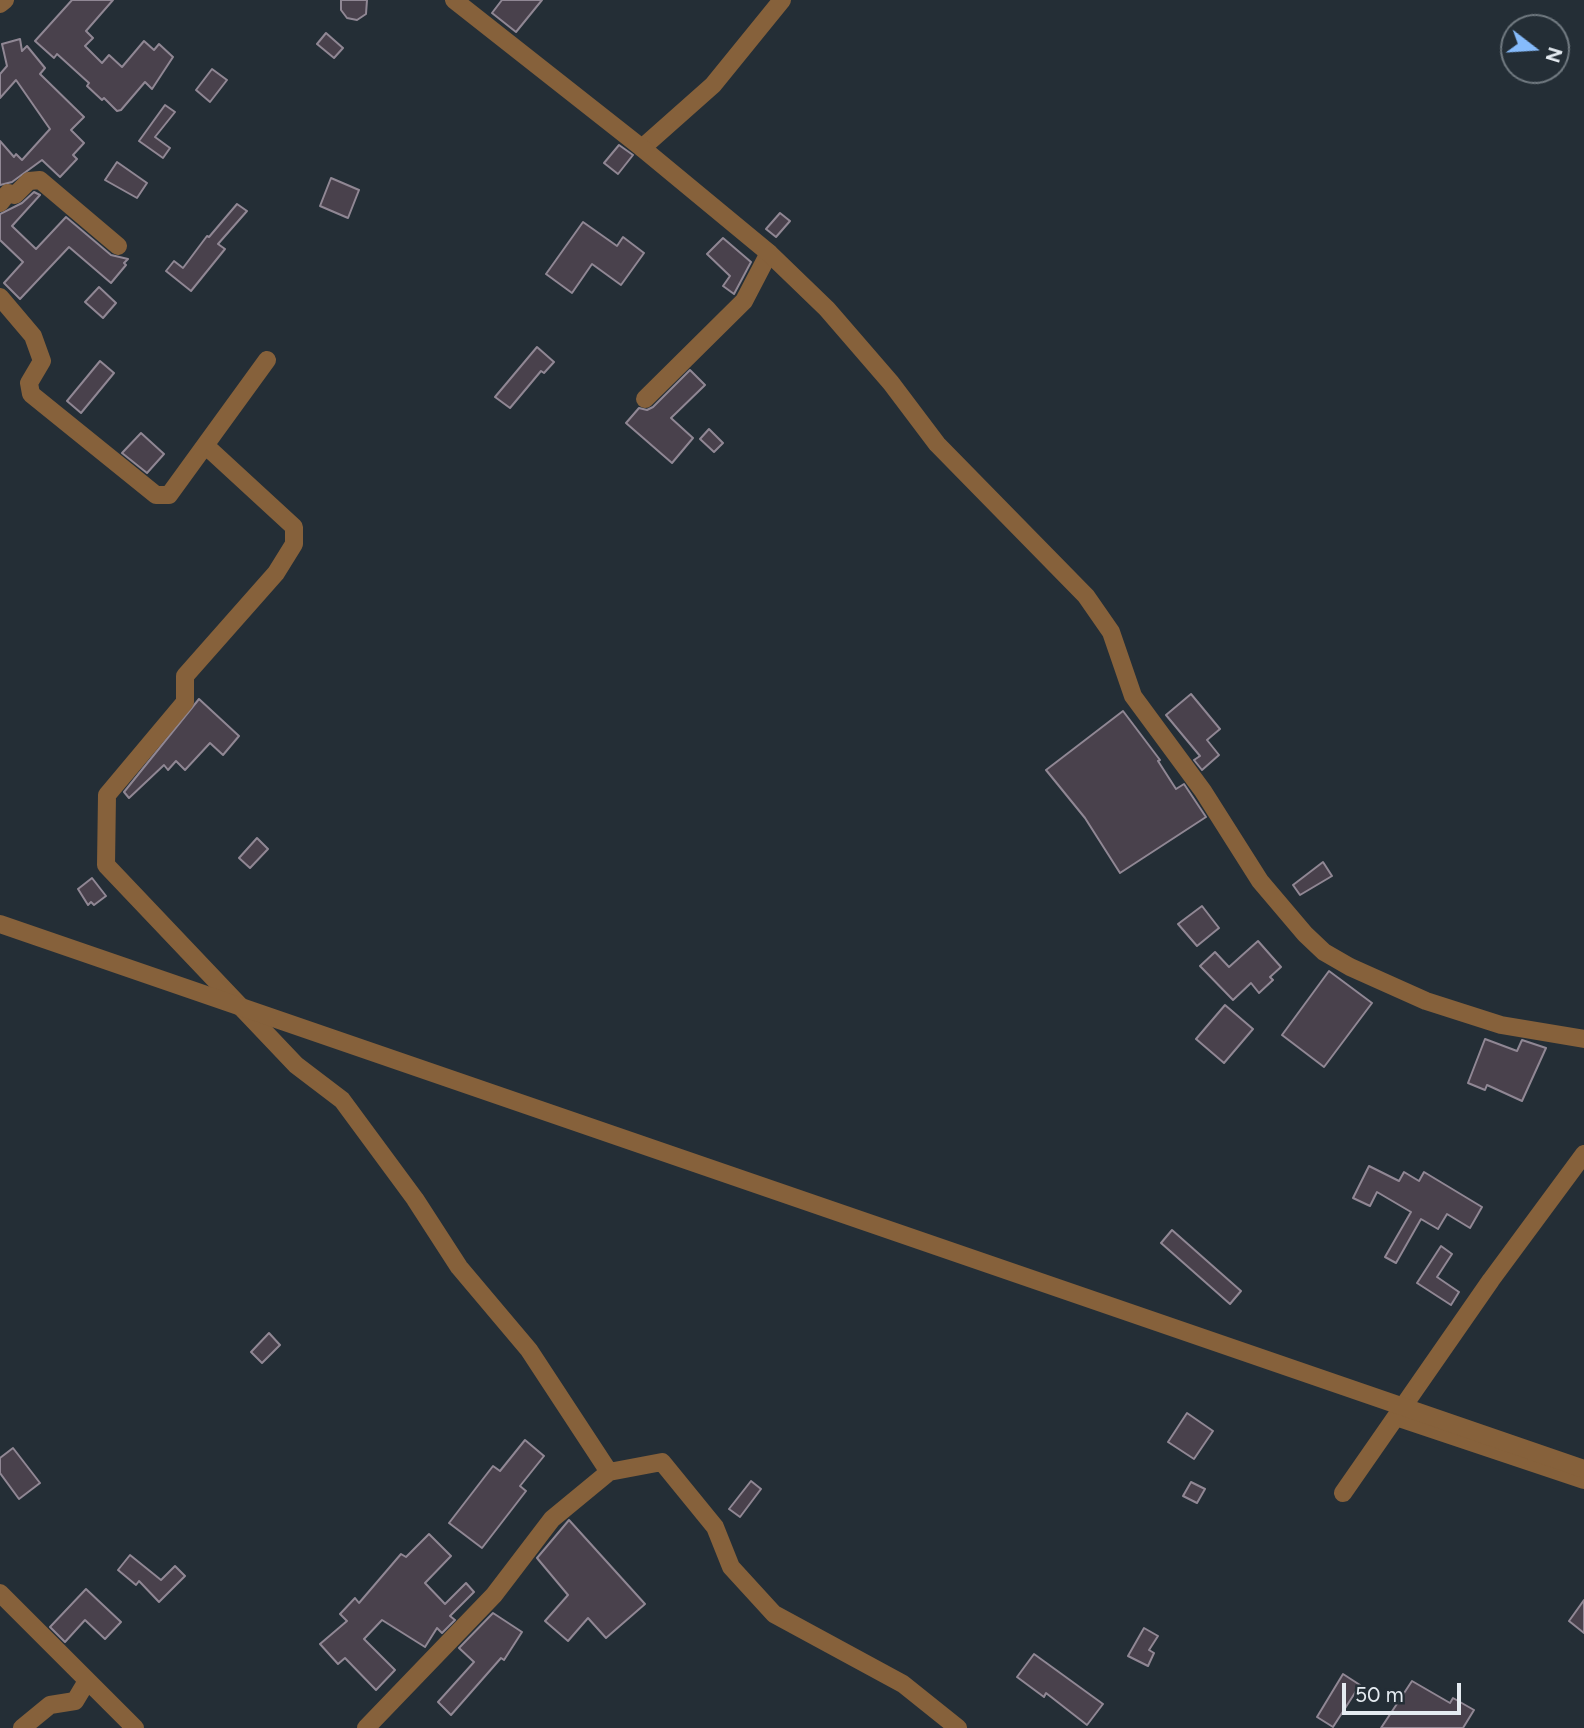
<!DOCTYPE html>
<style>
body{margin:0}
#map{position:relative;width:1584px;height:1728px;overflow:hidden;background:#242e36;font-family:Figtree,sans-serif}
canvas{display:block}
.north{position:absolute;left:1500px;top:14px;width:70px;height:70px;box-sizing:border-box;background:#242e36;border:2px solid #717a81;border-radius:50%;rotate:107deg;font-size:19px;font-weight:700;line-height:28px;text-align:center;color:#e5ebf1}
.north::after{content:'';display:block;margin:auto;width:24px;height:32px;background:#86bbfb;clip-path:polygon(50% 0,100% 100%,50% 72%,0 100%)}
.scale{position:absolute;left:1342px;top:1683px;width:119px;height:32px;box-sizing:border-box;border:4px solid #e5ebf1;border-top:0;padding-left:9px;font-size:21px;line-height:24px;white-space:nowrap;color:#e5ebf1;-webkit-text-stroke:5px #242e36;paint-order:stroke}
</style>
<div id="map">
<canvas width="1584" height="1728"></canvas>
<div class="north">N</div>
<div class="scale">50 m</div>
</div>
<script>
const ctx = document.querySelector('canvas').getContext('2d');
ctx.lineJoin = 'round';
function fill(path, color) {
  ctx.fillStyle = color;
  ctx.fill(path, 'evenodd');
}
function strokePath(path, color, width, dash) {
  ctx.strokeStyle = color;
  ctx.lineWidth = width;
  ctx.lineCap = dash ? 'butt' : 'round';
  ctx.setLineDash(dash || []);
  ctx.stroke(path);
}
const building = new Path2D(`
 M 72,0 L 113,0 L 86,31 L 93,38 L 85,46 L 102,63 L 109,55 L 122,67 L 144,41 L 154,50 L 159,44 L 173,57 L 152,89 L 145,82 L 121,110 L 117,111 L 104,98 L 102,100 L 87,86 L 89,83 L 57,54 L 54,58 L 35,41 Z
 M 341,0 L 367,0 L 366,14 L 357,20 L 347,18 L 341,10 Z
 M 502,0 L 542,0 L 516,32 L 492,13 Z
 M 326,33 L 343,48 L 334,58 L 317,44 Z
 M 20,39 L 22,51 L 27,46 L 45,68 L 40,74 L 84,117 L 71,130 L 84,143 L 73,155 L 77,159 L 60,177 L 42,160 L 12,182 L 0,185 L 0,141 L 14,157 L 16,154 L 22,160 L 50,129 L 16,80 L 0,98 L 0,74 L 7,66 L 2,44 Z
 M 212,69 L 227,80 L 210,102 L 196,90 Z
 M 165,105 L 175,112 L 155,137 L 170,148 L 163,158 L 139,141 Z
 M 619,145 L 633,155 L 618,174 L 604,163 Z
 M 117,162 L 147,183 L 137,198 L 105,180 Z
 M 331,178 L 359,190 L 348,218 L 320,206 Z
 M 34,192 L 40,195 L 12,226 L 36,249 L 66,217 L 111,255 L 128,259 L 124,263 L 126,265 L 111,283 L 69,247 L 20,299 L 4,283 L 23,262 L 0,240 L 0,214 L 22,203 Z
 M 237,204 L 247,211 L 218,244 L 225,249 L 191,291 L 166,271 L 174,261 L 183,268 L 207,236 L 209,237 Z
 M 780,213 L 790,221 L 776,237 L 766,229 Z
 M 583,222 L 617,246 L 623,237 L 644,253 L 621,285 L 592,264 L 572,293 L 546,274 Z
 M 723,238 L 751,262 L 734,294 L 723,286 L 730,276 L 707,254 Z
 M 99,287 L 116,303 L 103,318 L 85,302 Z
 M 537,347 L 554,362 L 544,373 L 541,371 L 510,408 L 495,397 Z
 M 100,361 L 114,373 L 81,413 L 67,401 Z
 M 690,370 L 705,385 L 671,418 L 693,438 L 672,463 L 626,423 L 639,408 L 647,410 L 653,407 Z
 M 709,429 L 723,443 L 714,452 L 700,439 Z
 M 141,433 L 164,454 L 147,473 L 122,453 Z
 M 1191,694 L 1220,729 L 1207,740 L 1219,755 L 1202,770 L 1194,760 L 1200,756 L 1166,715 Z
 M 199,699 L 239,736 L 223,755 L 210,743 L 185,770 L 176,761 L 168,770 L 164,765 L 129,798 L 124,792 Z
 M 1123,711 L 1160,760 L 1158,761 L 1176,789 L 1184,784 L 1206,817 L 1120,873 L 1085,818 L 1046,770 Z
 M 257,838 L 268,849 L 250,868 L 239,858 Z
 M 1323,862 L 1332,876 L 1300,895 L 1293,885 Z
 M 92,878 L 106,896 L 94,905 L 91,902 L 88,905 L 78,889 Z
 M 1202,906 L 1219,928 L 1197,946 L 1178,924 Z
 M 1258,941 L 1281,967 L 1270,977 L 1273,980 L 1259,993 L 1251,983 L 1233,1000 L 1200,966 L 1215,952 L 1229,967 Z
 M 1329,971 L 1372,1003 L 1324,1067 L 1282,1035 Z
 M 1225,1005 L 1253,1029 L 1224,1063 L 1196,1039 Z
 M 1485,1039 L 1517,1051 L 1522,1040 L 1546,1048 L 1522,1101 L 1487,1085 L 1485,1090 L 1468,1083 Z
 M 1369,1166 L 1399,1181 L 1404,1172 L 1419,1181 L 1424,1172 L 1482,1207 L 1470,1228 L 1447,1214 L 1438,1229 L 1421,1219 L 1396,1263 L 1385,1257 L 1411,1212 L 1377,1192 L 1370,1206 L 1353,1198 Z
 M 1172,1230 L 1241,1291 L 1230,1304 L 1161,1243 Z
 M 1441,1246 L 1452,1254 L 1437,1277 L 1459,1292 L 1451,1305 L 1417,1283 Z
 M 269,1333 L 280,1345 L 262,1363 L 251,1352 Z
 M 1187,1413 L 1213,1431 L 1194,1459 L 1168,1442 Z
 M 525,1440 L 544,1456 L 520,1486 L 526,1491 L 482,1548 L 449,1523 L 493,1466 L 500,1471 Z
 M 13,1448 L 40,1483 L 19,1499 L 0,1473 L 0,1458 Z
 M 751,1481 L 761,1489 L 740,1517 L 729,1509 Z
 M 1191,1482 L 1205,1489 L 1197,1503 L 1183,1496 Z
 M 569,1520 L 645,1604 L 606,1638 L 588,1618 L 568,1641 L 545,1621 L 568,1595 L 537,1558 Z
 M 429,1534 L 451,1556 L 425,1583 L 445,1604 L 466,1583 L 474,1592 L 450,1616 L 455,1620 L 442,1633 L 437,1628 L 425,1647 L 382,1620 L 364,1639 L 395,1670 L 376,1690 L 345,1658 L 338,1664 L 320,1644 L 347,1621 L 340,1614 L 355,1598 L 359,1603 L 401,1554 L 406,1557 Z
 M 130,1555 L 161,1580 L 175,1566 L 185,1576 L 159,1602 L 139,1581 L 136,1585 L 118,1570 Z
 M 86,1589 L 121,1622 L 105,1639 L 85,1620 L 65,1642 L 50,1627 Z
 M 1584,1600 L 1584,1633 L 1569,1621 Z
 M 493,1613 L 522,1632 L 504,1660 L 501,1658 L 451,1715 L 438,1702 L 474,1662 L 459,1648 Z
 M 1144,1628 L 1158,1636 L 1149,1650 L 1154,1653 L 1148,1666 L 1128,1656 Z
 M 1034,1654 L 1103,1704 L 1087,1725 L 1046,1693 L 1044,1697 L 1017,1677 Z
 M 1343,1674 L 1360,1685 L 1333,1727 L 1317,1717 Z
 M 1412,1681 L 1450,1703 L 1453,1698 L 1474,1710 L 1463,1728 L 1381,1728 Z`);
const minor = new Path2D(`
 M 0,4 L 5,0
 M 642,148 L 713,85 L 782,0
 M 0,203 L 8,193 L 15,195 L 29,181 L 40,180 L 118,246
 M 0,297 L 33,336 L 42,361 L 29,383 L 31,394 L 156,495 L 169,495 L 267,360
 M 645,399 L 744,301 L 769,253
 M 206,446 L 294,527 L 294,544 L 276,573 L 185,676 L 185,702 L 107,795 L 106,865 L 296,1065 L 342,1100 L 415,1199 L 459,1267 L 529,1350 L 609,1472
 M 1396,1417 L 1584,1480
 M 1343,1493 L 1491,1280 L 1584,1154
 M 0,1593 L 135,1728
 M 22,1728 L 50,1705 L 75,1701 L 87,1681
 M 366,1728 L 494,1595 L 552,1519 L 609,1472 L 662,1462 L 715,1527 L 731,1567 L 774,1614 L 903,1684 L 958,1728`);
const tertiary = new Path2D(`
 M 454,0 L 642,148 L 769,253 L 827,309 L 891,383 L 937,444 L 1086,596 L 1111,632 L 1133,696 L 1203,791 L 1260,881 L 1305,934 L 1324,952 L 1350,967 L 1426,1001 L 1501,1025 L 1584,1039
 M 0,924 L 1584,1469`);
fill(building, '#49414c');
strokePath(building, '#908794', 2);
strokePath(minor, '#86613b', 18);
strokePath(tertiary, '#86613b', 18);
</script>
